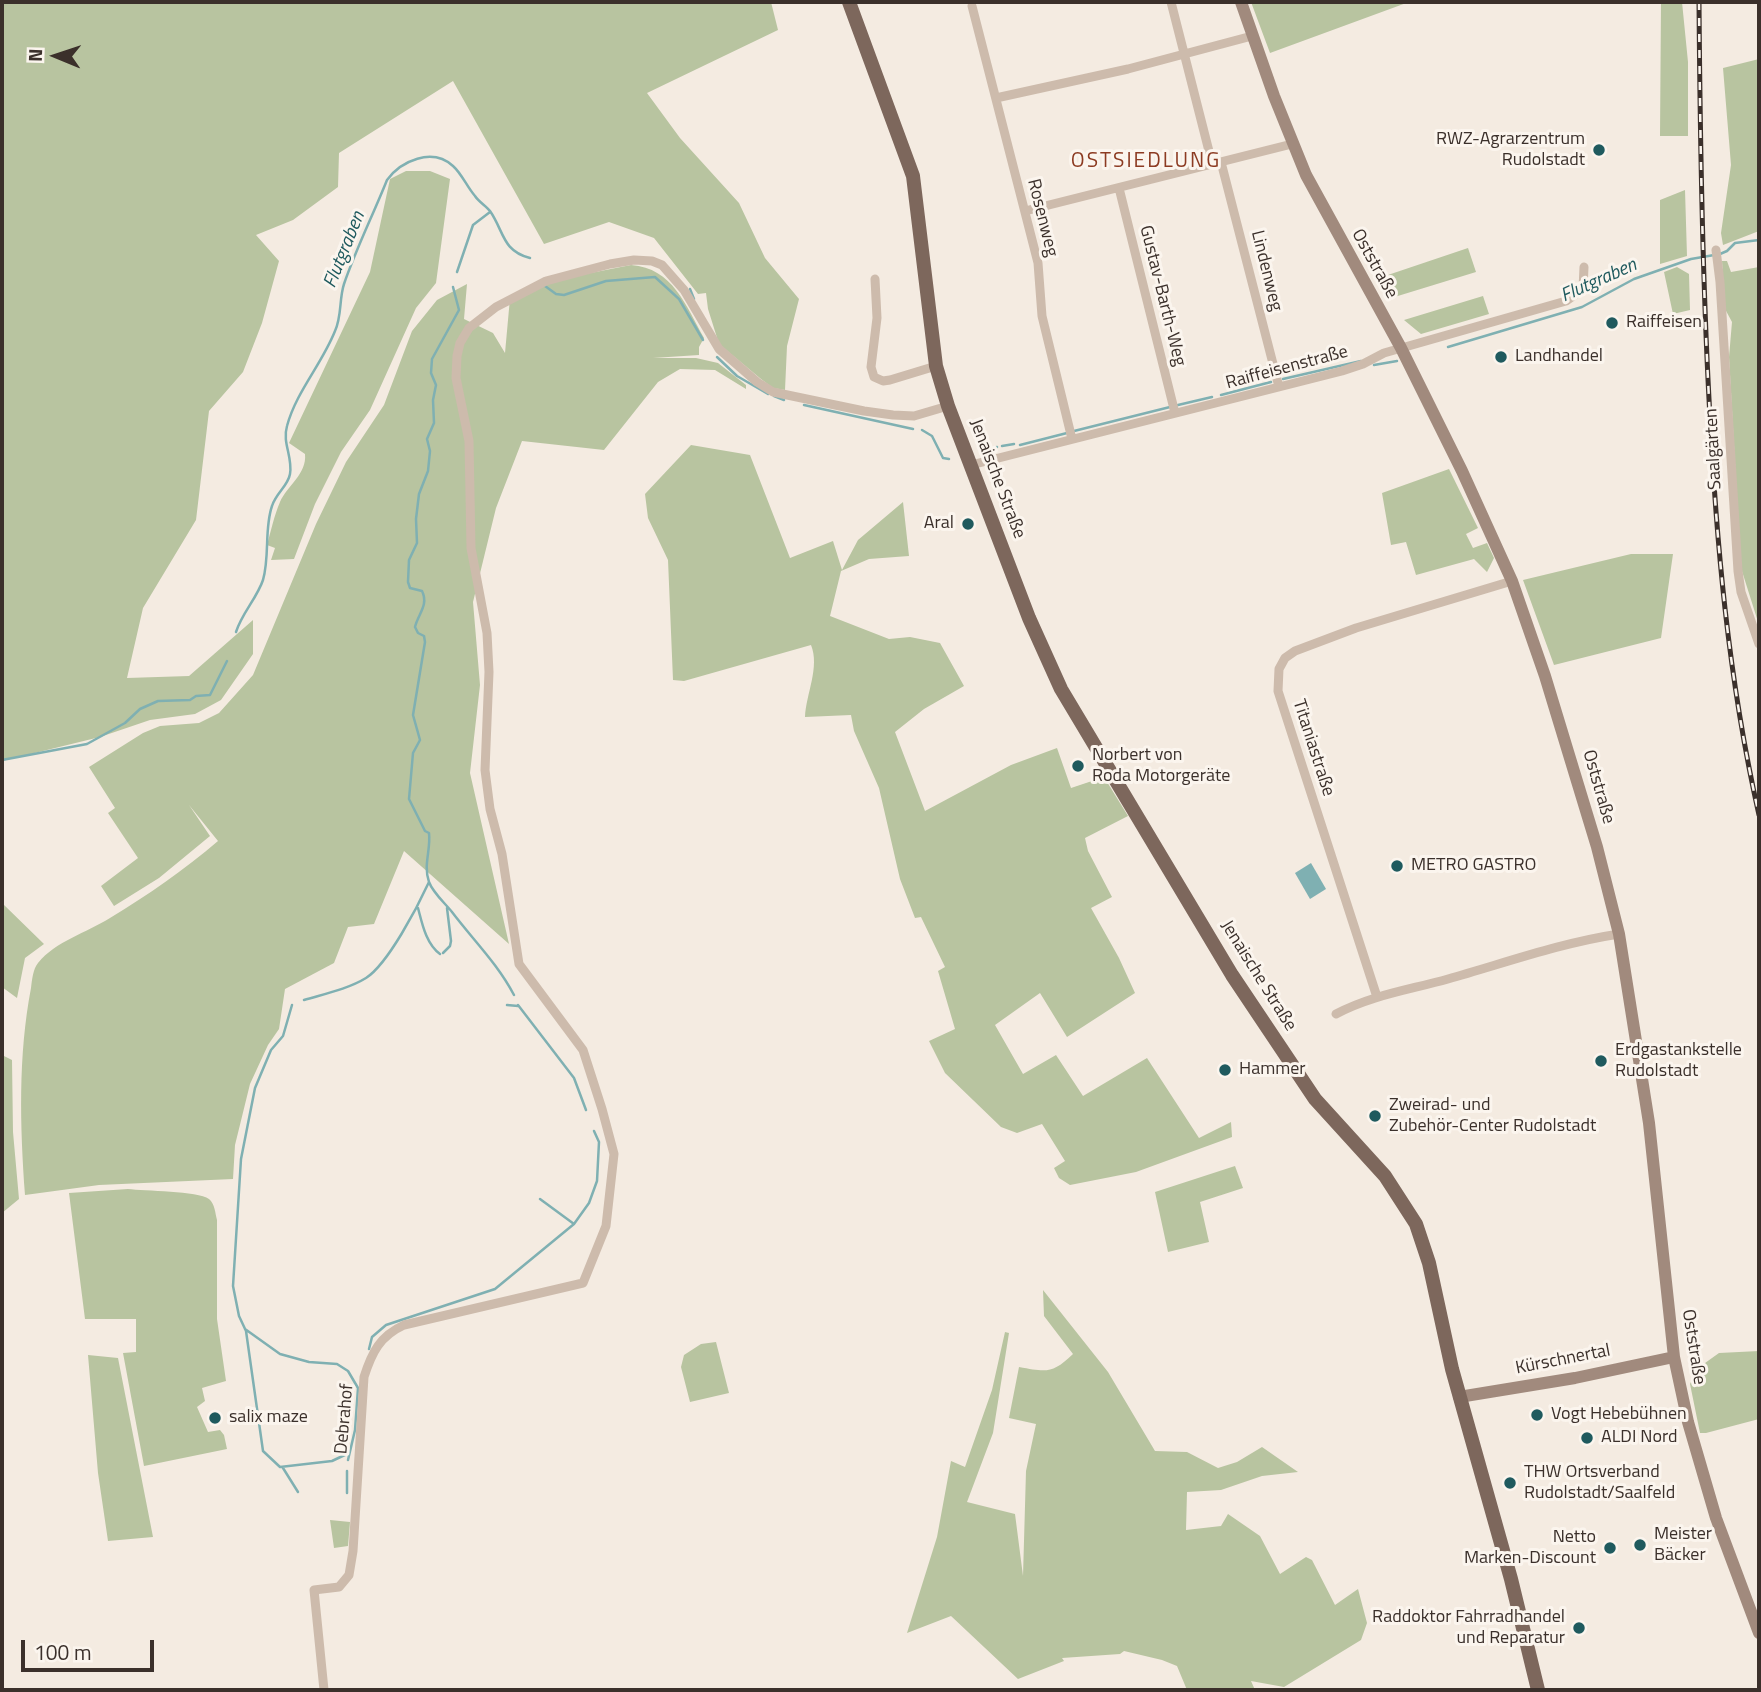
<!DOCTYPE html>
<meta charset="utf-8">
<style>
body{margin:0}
#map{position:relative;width:1761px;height:1692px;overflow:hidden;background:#f4ebe1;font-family:"Titillium Web",sans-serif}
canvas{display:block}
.frame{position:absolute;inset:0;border:4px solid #3b302b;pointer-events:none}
.north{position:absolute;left:21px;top:21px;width:70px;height:70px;-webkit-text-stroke:5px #fbf5ee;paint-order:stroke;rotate:272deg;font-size:19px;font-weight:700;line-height:28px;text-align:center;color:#3b302b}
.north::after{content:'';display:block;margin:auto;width:24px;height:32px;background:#3b302b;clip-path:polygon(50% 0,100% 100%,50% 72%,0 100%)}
.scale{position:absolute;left:21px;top:1640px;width:133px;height:32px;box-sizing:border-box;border:4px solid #3b302b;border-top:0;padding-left:9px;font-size:21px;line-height:24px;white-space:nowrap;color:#3b302b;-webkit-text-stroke:5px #fbf5ee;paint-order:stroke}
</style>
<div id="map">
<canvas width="1761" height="1692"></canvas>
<div class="frame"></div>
<div class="north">N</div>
<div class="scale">100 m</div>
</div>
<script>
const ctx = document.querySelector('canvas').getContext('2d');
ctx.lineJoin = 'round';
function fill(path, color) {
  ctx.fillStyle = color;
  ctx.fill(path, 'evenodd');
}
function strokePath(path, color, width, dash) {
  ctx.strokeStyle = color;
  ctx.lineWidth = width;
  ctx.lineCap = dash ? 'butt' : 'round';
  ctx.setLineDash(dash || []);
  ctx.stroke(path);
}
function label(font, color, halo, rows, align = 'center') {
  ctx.font = font + ' "Titillium Web",sans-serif';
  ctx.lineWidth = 6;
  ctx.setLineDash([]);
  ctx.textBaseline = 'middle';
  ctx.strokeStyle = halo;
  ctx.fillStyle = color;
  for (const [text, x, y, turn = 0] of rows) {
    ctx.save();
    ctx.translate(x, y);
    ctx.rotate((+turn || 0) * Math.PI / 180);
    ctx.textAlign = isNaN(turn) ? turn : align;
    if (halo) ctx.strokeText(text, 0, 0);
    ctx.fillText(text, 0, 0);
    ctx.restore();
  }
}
const green = new Path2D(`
 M 2,2 L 771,2 L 778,30 L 647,93 L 680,138 L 739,203 L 765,258 L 799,299 L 787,346 L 785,390 L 773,388 L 761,379 L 719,344 L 708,309 L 706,293 L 698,294 L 654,238 L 609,222 L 544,244 L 453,81 L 339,153 L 338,187 L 293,220 L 256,235 L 279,261 L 262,323 L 243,372 L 209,411 L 196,520 L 143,608 L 127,678 L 189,676 L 253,620 L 253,654 L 221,700 L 195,714 L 150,720 L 100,737 L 2,761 Z
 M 1251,2 L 1409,2 L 1270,53 Z
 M 1661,2 L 1682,2 L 1688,62 L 1688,136 L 1660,136 Z
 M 1759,59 L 1759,231 L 1723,245 L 1721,233 L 1731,165 L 1723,68 Z
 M 406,171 L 430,171 L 450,179 L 436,283 L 416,308 L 370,410 L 341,452 L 315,504 L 294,559 L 271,560 L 275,548 L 267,545 C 271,531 274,516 280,502 C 287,486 307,474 305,454 L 289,443 L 370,272 L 390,179 Z
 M 1685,190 L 1687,256 L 1660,264 L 1660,200 Z
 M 1468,248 L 1476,272 L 1388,299 L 1376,279 Z
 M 1722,261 L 1727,261 L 1731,272 L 1759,267 L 1759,625 L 1741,568 L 1729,357 L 1732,322 L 1725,309 Z
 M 631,265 C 673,268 686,306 704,338 L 699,347 L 699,355 L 653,358 L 696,358 L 718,363 L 746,385 L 746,389 L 715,370 L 680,369 L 658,382 L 604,450 L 522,441 L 496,508 L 473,602 L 480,685 L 470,773 L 509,944 L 404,851 L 374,924 L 348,927 L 334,963 L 285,989 L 279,1029 L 268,1045 L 250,1084 L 235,1145 L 233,1179 L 99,1185 L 25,1195 C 20,1126 18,1056 31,988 C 32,980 33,969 38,963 C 56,941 86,933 110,918 C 148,895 184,870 218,841 L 189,805 L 210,836 L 159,878 L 114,906 L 101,886 L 138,858 L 108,813 L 115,808 L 89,767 L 143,733 L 160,726 L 199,723 L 219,713 L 253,675 L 316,524 L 346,462 L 384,405 L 412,331 L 437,300 L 467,284 L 464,319 L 493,333 L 505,353 L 510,298 L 560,279 Z
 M 1677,267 L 1689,274 L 1690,310 L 1673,314 L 1664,272 Z
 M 1483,296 L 1489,314 L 1421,334 L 1404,320 Z
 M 691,445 L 750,455 L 790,558 L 833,541 L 842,570 L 858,540 L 903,502 L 909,556 L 869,559 L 841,571 L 830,616 L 889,639 L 910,637 L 940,643 L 964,686 L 924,709 L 895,732 L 925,811 L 1011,765 L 1057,748 L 1071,788 L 1104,777 L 1128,816 L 1085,838 L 1088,851 L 1112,897 L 1091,908 L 1119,958 L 1135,993 L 1067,1037 L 1040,993 L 995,1025 L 1023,1074 L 1056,1055 L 1083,1096 L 1147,1058 L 1199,1138 L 1231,1122 L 1232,1137 L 1136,1172 L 1070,1185 L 1059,1178 L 1054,1168 L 1065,1161 L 1042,1124 L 1017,1133 L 1001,1127 L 945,1073 L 929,1041 L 955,1029 L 938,971 L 945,967 L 921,917 L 915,918 L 900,879 L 879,788 L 854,731 L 851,715 L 805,717 C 806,694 820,667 811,645 L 684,681 L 673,680 L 668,560 L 648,518 L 645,494 Z
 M 1449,469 L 1478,528 L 1466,534 L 1473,548 L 1487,543 L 1494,558 L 1487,572 L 1474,559 L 1416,575 L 1406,542 L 1391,545 L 1382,493 Z
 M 1631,554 L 1673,554 L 1661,638 L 1554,665 L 1523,580 Z
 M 2,903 L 44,944 L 25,958 L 17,998 L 2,987 Z
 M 2,1055 L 12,1060 L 13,1132 L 19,1199 L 2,1213 Z
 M 1235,1166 L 1243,1188 L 1200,1202 L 1209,1242 L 1168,1252 L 1155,1192 Z
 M 128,1189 C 144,1191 198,1191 209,1199 C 215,1204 215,1213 217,1220 L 217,1319 L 226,1381 L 202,1388 L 205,1401 L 197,1407 L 208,1432 L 220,1430 L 224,1435 L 227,1449 L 144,1466 L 123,1353 L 136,1352 L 136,1319 L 85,1319 L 69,1193 Z
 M 1043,1290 L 1108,1372 L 1155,1451 L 1187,1452 L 1218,1468 L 1237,1462 L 1262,1447 L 1298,1472 L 1262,1476 L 1221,1490 L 1187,1492 L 1186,1530 L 1221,1526 L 1228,1514 L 1260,1536 L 1280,1574 L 1306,1557 L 1312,1560 L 1335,1605 L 1358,1589 L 1367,1623 L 1361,1640 L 1284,1687 L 1251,1681 L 1255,1690 L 1187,1690 L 1177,1666 L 1162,1660 L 1124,1651 L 1120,1654 L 1062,1658 L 1064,1661 L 1018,1679 L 951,1616 L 907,1633 L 937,1537 L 951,1461 L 965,1467 L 992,1390 L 1005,1332 L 1009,1333 L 993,1433 L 967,1502 L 1015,1514 L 1023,1576 L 1026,1471 L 1036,1424 L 1009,1418 L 1019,1367 C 1047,1372 1052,1374 1073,1354 L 1044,1316 Z
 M 716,1342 L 729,1393 L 690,1402 L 681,1367 L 684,1355 L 701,1344 Z
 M 1759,1351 L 1759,1419 L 1706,1433 L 1700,1433 L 1690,1384 L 1698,1368 L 1719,1353 Z
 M 88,1355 L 118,1358 L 153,1537 L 108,1541 L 98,1473 Z
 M 330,1520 L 350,1522 L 348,1546 L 334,1548 Z`);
const water = new Path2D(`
 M 1311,863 L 1326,889 L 1310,899 L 1295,873 Z`);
const stream = new Path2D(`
 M 457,272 L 473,225 L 490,212
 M 545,286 L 556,294 L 564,295 L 606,281 L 655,277 L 679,299 L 703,340
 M 453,287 L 459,310 L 432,359 L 431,373 L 436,385 L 433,400 L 434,423 L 427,439 L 430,451 L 428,471 L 419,494 L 416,519 L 417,543 L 409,560 L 408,582 L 410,588 L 422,591 C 429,605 418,614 415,627 L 418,633 L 424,636 L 425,642 L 413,715 L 420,740 L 413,753 L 409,799 L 425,831 L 429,833 C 431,850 423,865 429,882 C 433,893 445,903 452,912 C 474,941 497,963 514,995
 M 690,289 L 694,299
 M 1448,347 L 1582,307 L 1634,279 L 1691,259 L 1720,254 L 1727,251 L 1735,243 L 1759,240
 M 717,357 L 737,376 L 768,394
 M 1374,365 L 1397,361
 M 1283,379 L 1361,361
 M 1221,395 L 1271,382
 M 774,396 L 784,400
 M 804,405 L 913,429
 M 1178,405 L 1212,397
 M 922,430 L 932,436 L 943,458 L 949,459
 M 1074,431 L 1170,407
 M 1020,445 L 1067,433
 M 1002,446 L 1014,444
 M 988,450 L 997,447
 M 236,632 C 242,613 257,598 263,580 C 270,556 264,529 272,506 C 276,493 288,486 290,474 C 293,457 282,443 287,426 C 296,392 322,364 335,331 C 342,316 339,299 344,284 C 356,249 373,215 387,180 C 401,161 432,147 453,166 C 462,174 467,187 475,196 C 479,202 486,206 490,211 C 504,231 502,251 530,258
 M 2,760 L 87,744 L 125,723 L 140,709 L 158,701 L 190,700 L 196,696 L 210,695 L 227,661
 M 418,908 C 422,923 426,944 440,954
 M 443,953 L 450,946 L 451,941 L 447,908
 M 304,1000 C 324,994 348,989 366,978 C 388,964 418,906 429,882
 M 292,1005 L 283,1036 L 271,1050 L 255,1088 L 241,1159 L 233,1286 L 239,1316 L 246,1331 L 263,1451 L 280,1467 L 332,1461 L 349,1453
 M 507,1005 L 518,1006
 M 518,1005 L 574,1078 L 586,1110
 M 540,1199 L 574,1224
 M 245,1329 L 280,1354 L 309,1362 L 337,1364 L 348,1371 L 358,1388 L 355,1430 L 348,1460
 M 369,1349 L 372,1337 L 386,1325 L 495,1289 L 574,1224 L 589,1203 L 597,1181 L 599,1142 L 594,1131
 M 283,1468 L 298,1492
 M 347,1493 L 347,1471`);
const street = new Path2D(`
 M 1171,2 L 1212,163
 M 972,6 L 1038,263 L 1042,316 L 1072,439
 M 996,98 L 1128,69 L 1252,36
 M 1221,162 L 1279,387
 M 1119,188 L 1175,413
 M 1025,211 L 1292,144
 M 1716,250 L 1720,282 L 1738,571 L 1741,592 L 1759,644
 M 875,279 L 877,318 L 871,367 L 874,377 L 883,381 L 890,380 L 936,366
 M 971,465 L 1342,371 L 1363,364 L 1384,353 L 1566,301 L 1583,289 L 1584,267
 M 1377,997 L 1278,691 L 1279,669 L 1285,658 L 1295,651 L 1356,628 L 1512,581
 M 1336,1014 C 1372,995 1409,990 1448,979 C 1505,963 1560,943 1619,934
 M 324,1690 L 314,1590 L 339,1587 L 349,1575 L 353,1551 L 364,1377 C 372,1352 380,1336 404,1325 L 583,1283 L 606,1226 L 614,1154 L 602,1109 L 583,1050 L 519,964 L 502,854 L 490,809 L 485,770 L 489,672 L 487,633 L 471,548 L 469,441 L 456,378 L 457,356 L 460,343 L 469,328 L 496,307 L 546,281 L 610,264 L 634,260 L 652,261 L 662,265 L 684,290 L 719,349 L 757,382 L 773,392 L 864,411 L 893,415 L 914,416 L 948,406`);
const secondary = new Path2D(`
 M 1241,2 L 1274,96 L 1306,175 L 1401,348 L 1462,471 L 1512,581 L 1545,676 L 1597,847 L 1619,934 L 1649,1123 L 1674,1357 L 1688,1422 L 1716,1518 L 1759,1633
 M 1459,1397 L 1575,1378 L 1674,1357`);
const primary = new Path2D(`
 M 849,2 L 913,176 L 936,366 L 948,406 L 1029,618 L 1061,689 L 1232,975 L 1315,1099 L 1385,1176 L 1416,1224 L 1429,1263 L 1452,1369 L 1511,1579 L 1538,1690`);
const rail = new Path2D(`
 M 1699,2 C 1700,135 1702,267 1709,399 C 1716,540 1728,678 1759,815`);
const markers = [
 [1599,150,7,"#1f5a5e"],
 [1612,323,7,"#1f5a5e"],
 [1501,357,7,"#1f5a5e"],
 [968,524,7,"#1f5a5e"],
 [1078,766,7,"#1f5a5e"],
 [1397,866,7,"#1f5a5e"],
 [1601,1061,7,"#1f5a5e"],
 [1225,1070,7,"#1f5a5e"],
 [1375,1116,7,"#1f5a5e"],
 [1537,1415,7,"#1f5a5e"],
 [215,1418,7,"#1f5a5e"],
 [1587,1438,7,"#1f5a5e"],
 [1510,1483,7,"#1f5a5e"],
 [1640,1545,7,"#1f5a5e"],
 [1610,1548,7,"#1f5a5e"],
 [1579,1628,7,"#1f5a5e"]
];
const poiNames = [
 ["RWZ-Agrarzentrum",1585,140,"right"],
 ["Rudolstadt",1585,161,"right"],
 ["Raiffeisen",1626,323],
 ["Landhandel",1515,357],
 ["Aral",954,524,"right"],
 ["Norbert von",1092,756],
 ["Roda Motorgeräte",1092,777],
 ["METRO GASTRO",1411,866],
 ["Erdgastankstelle",1615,1051],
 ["Rudolstadt",1615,1072],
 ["Hammer",1239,1070],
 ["Zweirad- und",1389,1106],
 ["Zubehör-Center Rudolstadt",1389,1127],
 ["Vogt Hebebühnen",1551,1415],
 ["salix maze",229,1418],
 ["ALDI Nord",1601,1438],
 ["THW Ortsverband",1524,1473],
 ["Rudolstadt/Saalfeld",1524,1494],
 ["Meister",1654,1535],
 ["Bäcker",1654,1556],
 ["Netto",1596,1538,"right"],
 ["Marken-Discount",1596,1559,"right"],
 ["Raddoktor Fahrradhandel",1565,1618,"right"],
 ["und Reparatur",1565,1639,"right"]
];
const streetNames = [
 ["Rosenweg",1042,218,76],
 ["Oststraße",1374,264,61],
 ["Lindenweg",1266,271,76],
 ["Gustav-Barth-Weg",1162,296,76],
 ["Raiffeisenstraße",1287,368,-15],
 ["Saalgärten",1714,449,-93],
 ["Jenaische Straße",997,479,69],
 ["Titaniastraße",1313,748,72],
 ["Oststraße",1598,787,74],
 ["Jenaische Straße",1258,976,58],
 ["Oststraße",1693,1347,81],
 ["Kürschnertal",1563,1360,-11],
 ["Debrahof",345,1419,-85]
];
const waterNames = [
 ["Flutgraben",345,250,-68],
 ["Flutgraben",1599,281,-24]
];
const quarterNames = [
 ["OSTSIEDLUNG",1146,162]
];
fill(green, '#b8c4a0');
fill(water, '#7fb0b2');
strokePath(stream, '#7fb0b2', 2.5);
strokePath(street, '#cdbbac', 9);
strokePath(secondary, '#a18a7d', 12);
strokePath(primary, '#7d675c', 14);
strokePath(rail, '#3b302b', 5);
strokePath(rail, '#fbf5ee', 2.5, [8]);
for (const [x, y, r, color] of markers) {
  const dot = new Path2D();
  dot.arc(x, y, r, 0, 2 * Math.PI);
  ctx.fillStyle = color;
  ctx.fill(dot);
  strokePath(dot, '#fbf5ee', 2.5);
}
label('18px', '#3b302b', '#fbf5ee', poiNames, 'left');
label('18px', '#3b302b', '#fbf5ee', streetNames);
label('italic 19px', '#1f5a5e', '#fbf5ee', waterNames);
ctx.letterSpacing = '2px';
label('21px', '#8c3b22', '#fbf5ee', quarterNames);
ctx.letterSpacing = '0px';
</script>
